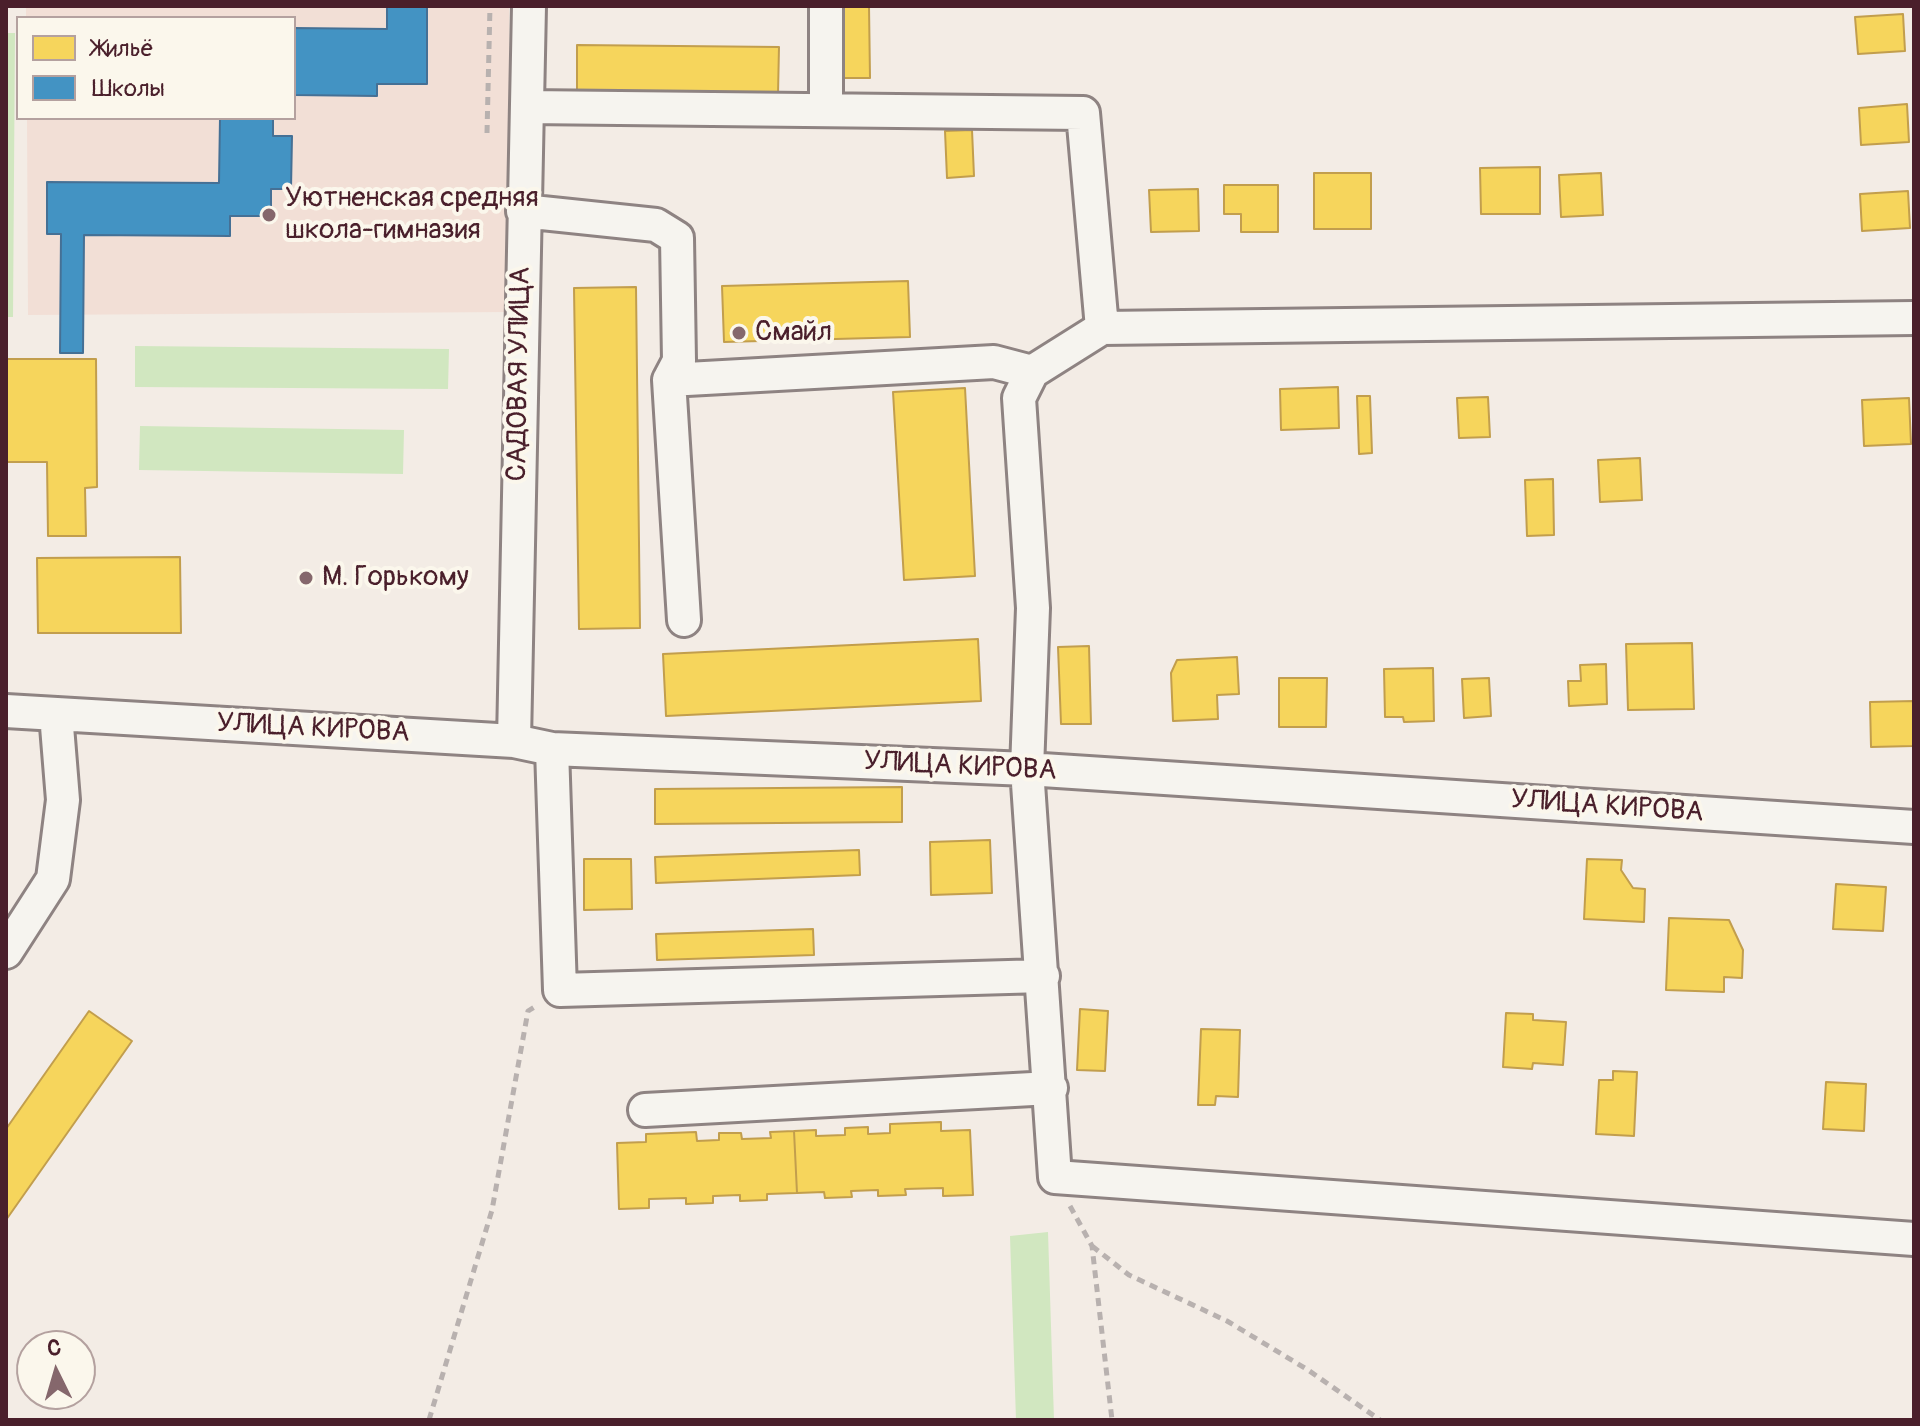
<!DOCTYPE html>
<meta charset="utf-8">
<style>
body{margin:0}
#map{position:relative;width:1920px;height:1426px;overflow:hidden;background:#f3ece5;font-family:Pangolin,sans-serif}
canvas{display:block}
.frame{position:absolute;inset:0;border:8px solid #4a1f2b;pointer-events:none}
.legend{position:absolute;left:16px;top:16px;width:280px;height:104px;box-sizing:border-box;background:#fbf7ec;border:2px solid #b4a19f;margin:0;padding:10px 14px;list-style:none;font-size:24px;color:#4a1f2b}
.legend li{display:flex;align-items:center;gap:16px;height:40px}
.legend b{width:40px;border:2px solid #b4a19f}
.north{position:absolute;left:16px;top:1330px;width:80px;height:80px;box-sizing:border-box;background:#fbf7ec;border:2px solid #b4a19f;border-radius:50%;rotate:355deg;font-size:22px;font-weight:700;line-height:32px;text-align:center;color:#4a1f2b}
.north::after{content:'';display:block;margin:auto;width:28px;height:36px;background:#85676c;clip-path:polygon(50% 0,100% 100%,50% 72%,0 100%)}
</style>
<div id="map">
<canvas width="1920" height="1426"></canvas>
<div class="frame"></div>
<ul class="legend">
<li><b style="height:22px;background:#f6d55c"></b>Жильё</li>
<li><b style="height:22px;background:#4393c3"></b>Школы</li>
</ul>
<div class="north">С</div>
</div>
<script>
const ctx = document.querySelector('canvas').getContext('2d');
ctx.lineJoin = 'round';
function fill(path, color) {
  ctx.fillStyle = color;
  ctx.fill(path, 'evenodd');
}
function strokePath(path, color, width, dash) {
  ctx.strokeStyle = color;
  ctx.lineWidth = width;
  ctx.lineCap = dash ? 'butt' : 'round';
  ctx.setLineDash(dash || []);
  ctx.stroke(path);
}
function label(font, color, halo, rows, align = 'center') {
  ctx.font = font + ' Pangolin,sans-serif';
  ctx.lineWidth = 8;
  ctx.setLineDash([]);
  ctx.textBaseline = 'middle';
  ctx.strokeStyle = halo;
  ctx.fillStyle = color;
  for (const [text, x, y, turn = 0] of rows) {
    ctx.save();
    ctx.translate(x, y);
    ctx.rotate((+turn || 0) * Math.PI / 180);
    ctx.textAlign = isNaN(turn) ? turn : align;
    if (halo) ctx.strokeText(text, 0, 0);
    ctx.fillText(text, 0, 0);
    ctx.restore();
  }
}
const built = new Path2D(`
 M 26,6 L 509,6 L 511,312 L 28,315 L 27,118 L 294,118 L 294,18 L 26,18 Z`);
const green = new Path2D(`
 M 6,33 L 15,33 L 13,317 L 6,317 Z
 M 135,346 L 449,349 L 448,389 L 135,387 Z
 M 140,426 L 404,430 L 403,474 L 139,470 Z
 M 1048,1232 L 1054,1420 L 1016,1420 L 1010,1236 Z`);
const homes = new Path2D(`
 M 842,6 L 869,6 L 870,78 L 842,78 Z
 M 1903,14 L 1905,51 L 1858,54 L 1855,17 Z
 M 577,45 L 779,47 L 778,94 L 577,91 Z
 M 1907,104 L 1909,142 L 1861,145 L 1859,108 Z
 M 972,130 L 974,176 L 947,178 L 945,131 Z
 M 1540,167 L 1540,214 L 1481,214 L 1480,168 Z
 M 1314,173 L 1371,173 L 1371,229 L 1314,229 Z
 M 1601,173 L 1603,215 L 1561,217 L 1559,175 Z
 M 1224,185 L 1278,185 L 1278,232 L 1241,232 L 1241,214 L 1224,214 Z
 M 1198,189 L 1199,231 L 1151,232 L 1149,190 Z
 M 1908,191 L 1910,228 L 1862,231 L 1860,194 Z
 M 908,281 L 910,337 L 724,342 L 722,286 Z
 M 636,287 L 640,628 L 579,629 L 574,288 Z
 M 6,359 L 96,359 L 97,487 L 85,488 L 86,536 L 48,536 L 47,462 L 6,462 Z
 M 1338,387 L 1339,428 L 1281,430 L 1280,389 Z
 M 965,388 L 975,576 L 904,580 L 893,392 Z
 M 1357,396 L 1370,396 L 1372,453 L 1359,454 Z
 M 1488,397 L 1490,437 L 1459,438 L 1457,398 Z
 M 1909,398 L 1911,444 L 1864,446 L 1862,400 Z
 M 1640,458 L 1642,500 L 1600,502 L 1598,460 Z
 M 1553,479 L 1554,535 L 1527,536 L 1525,480 Z
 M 180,557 L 181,633 L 38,633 L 37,558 Z
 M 978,639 L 981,701 L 666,716 L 663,654 Z
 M 1692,643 L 1694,709 L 1628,710 L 1626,644 Z
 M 1089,646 L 1091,724 L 1061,724 L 1058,647 Z
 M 1237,657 L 1239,694 L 1217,695 L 1218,719 L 1173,721 L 1171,673 L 1177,660 Z
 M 1606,664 L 1607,704 L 1569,706 L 1568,681 L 1581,681 L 1580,665 Z
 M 1433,668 L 1434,721 L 1404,722 L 1403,717 L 1385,717 L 1384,669 Z
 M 1279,678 L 1327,678 L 1326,727 L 1279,727 Z
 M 1489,678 L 1491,716 L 1464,718 L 1462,679 Z
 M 1914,701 L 1914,746 L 1871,747 L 1870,702 Z
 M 902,787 L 902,822 L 655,824 L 655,789 Z
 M 990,840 L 992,893 L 931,895 L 930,842 Z
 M 859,850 L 860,875 L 656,883 L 655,857 Z
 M 584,859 L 631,859 L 632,909 L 584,910 Z
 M 1587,859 L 1622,860 L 1621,870 L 1633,888 L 1645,889 L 1644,922 L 1584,919 Z
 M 1836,884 L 1886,887 L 1883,931 L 1833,929 Z
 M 1669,918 L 1729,920 L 1743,950 L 1742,978 L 1724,977 L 1724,992 L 1666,990 Z
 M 813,929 L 814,955 L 657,960 L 656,934 Z
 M 1080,1009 L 1108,1011 L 1105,1071 L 1077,1070 Z
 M 89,1011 L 132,1041 L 6,1220 L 6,1129 Z
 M 1506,1013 L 1533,1014 L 1533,1020 L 1566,1022 L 1563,1065 L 1533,1063 L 1532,1069 L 1503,1067 Z
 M 1201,1029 L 1240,1030 L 1238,1097 L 1216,1096 L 1215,1105 L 1198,1105 Z
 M 1613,1071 L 1637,1072 L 1634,1136 L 1596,1134 L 1599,1080 L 1613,1080 Z
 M 1826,1082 L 1866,1084 L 1864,1131 L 1823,1129 Z
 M 941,1122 L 941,1131 L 970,1130 L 973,1195 L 943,1196 L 943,1188 L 905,1189 L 906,1195 L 878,1196 L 878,1190 L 851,1191 L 852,1197 L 825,1198 L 824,1192 L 797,1193 L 794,1131 L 816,1130 L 816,1136 L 845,1135 L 845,1128 L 868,1127 L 868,1134 L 890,1133 L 890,1124 Z
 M 794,1131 L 797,1193 L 767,1194 L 767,1200 L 740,1201 L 740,1195 L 713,1196 L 713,1203 L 686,1204 L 686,1198 L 649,1199 L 649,1208 L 619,1209 L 617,1143 L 646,1142 L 646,1134 L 696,1132 L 697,1141 L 719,1140 L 719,1133 L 741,1133 L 742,1139 L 771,1138 L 770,1132 Z`);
const schools = new Path2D(`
 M 387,6 L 427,6 L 427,84 L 377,84 L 377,96 L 294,95 L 294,28 L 387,29 Z
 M 220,118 L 273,118 L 273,136 L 292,136 L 291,189 L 271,189 L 271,216 L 230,216 L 230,236 L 84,235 L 83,353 L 60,353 L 61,234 L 47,234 L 47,182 L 219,183 Z`);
const path = new Path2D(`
 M 487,133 L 490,6
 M 1070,1206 L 1092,1246 L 1112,1420
 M 1092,1246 L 1129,1275 L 1227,1321 L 1308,1370 L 1380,1420
 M 429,1420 L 492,1210 L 528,1011 L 536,1006`);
const minor = new Path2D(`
 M 527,107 L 1083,113 L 1102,328
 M 826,110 L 826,6
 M 523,211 L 656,225 L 677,238 L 679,361 L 669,380 L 684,620
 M 1914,318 L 1102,328 L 1032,372 L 1019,398 L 1033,608 L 1027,769 L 1055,1177 C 1341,1196 1627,1221 1914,1239
 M 669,380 L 994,362 L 1032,372
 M 6,711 L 514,741 L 552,749 L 1027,769 L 1914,827
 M 514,741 L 529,6
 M 552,749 L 560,990 L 1043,976
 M 6,952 L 53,879 L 63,800 L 56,714
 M 645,1110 L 1051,1088`);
const markers = [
 [269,215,8,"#85676c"],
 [739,333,8,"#85676c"],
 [306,578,8,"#85676c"]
];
const poiNames = [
 ["Уютненская средняя",285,199],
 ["школа-гимназия",285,231],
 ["Смайл",755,333],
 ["М. Горькому",322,578]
];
const streetNames = [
 ["САДОВАЯ УЛИЦА",520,374,-89],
 ["УЛИЦА КИРОВА",313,729,3],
 ["УЛИЦА КИРОВА",960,767,3],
 ["УЛИЦА КИРОВА",1607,807,4]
];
fill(built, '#f2dfd6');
fill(green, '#d1e7c0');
fill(homes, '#f6d55c');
strokePath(homes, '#c29e4d', 2);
fill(schools, '#4393c3');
strokePath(schools, '#457095', 2);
strokePath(minor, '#8e8382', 38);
strokePath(path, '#b8b1af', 5, [8, 6]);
strokePath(minor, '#f6f4ef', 32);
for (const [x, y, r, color] of markers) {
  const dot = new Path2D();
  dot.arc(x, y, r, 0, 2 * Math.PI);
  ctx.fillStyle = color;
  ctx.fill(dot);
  strokePath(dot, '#fbf7ec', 3);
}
label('28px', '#4a1f2b', '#fbf7ec', poiNames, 'left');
label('28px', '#4a1f2b', '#fbf7ec', streetNames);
</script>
